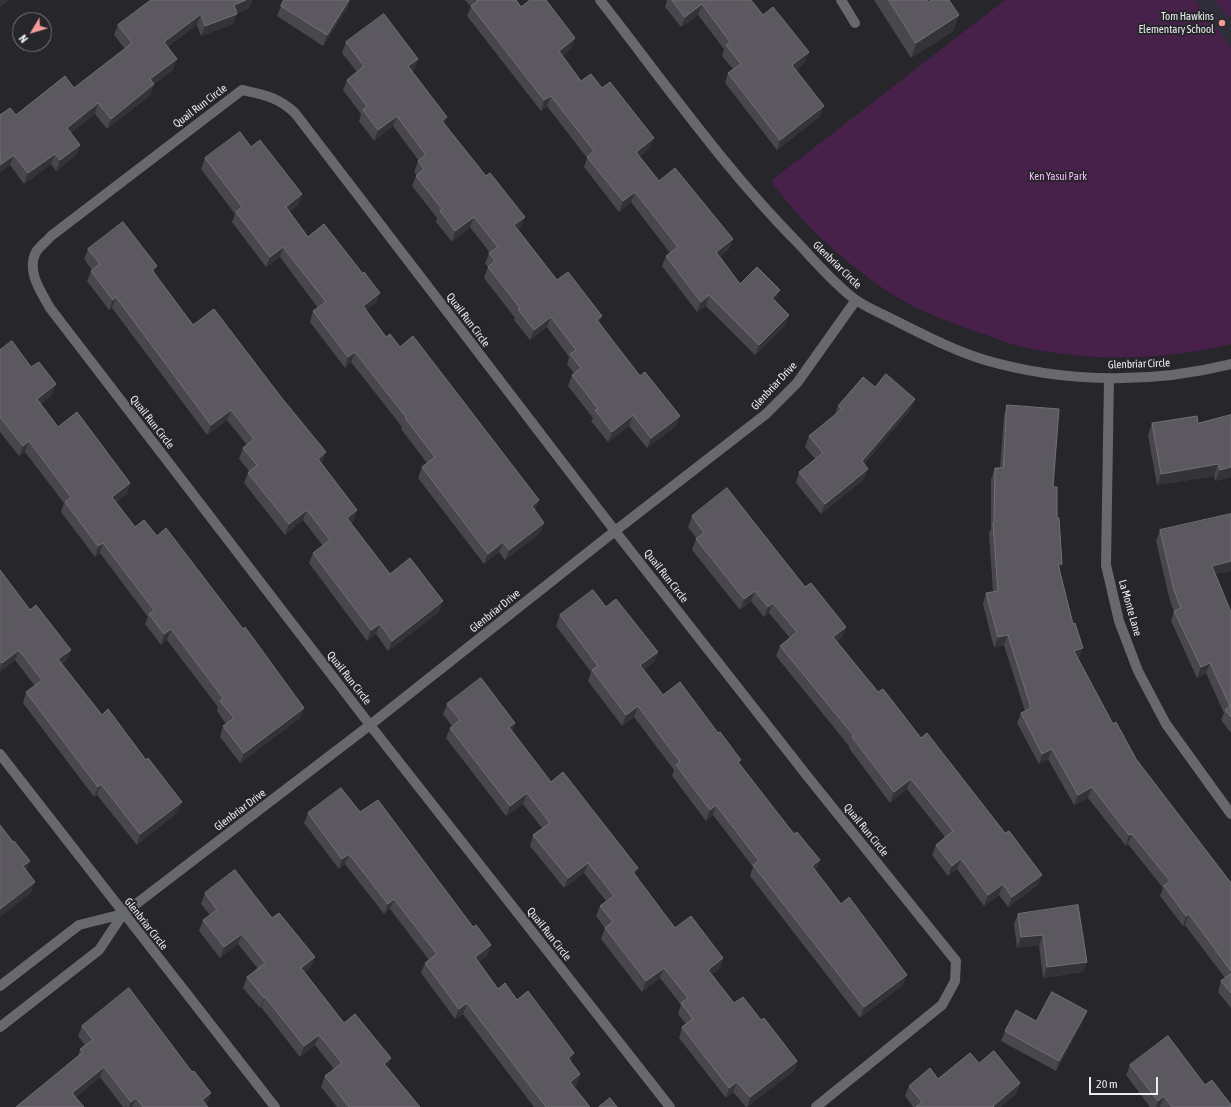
<!DOCTYPE html>
<style>
body{margin:0}
#map{position:relative;width:1231px;height:1107px;overflow:hidden;background:#26262b;font-family:"Asap Condensed",sans-serif}
canvas{display:block}
.north{position:absolute;left:12px;top:12px;width:40px;height:40px;box-sizing:border-box;background:#26262b;border:1px solid #75757a;border-radius:50%;rotate:232deg;font-size:11px;font-weight:700;line-height:16px;text-align:center;color:#ececf0}
.north::after{content:'';display:block;margin:auto;width:14px;height:18px;background:#f59b97;clip-path:polygon(50% 0,100% 100%,50% 72%,0 100%)}
.scale{position:absolute;left:1089px;top:1077px;width:69px;height:18px;box-sizing:border-box;border:2px solid #ececf0;border-top:0;padding-left:5px;font-size:12px;line-height:14px;white-space:nowrap;color:#ececf0;-webkit-text-stroke:3px #26262b;paint-order:stroke}
</style>
<div id="map">
<canvas width="1231" height="1107"></canvas>
<div class="north">N</div>
<div class="scale">20 m</div>
</div>
<script>
const ctx = document.querySelector('canvas').getContext('2d');
ctx.lineJoin = 'round';
function fill(path, color) {
  ctx.fillStyle = color;
  ctx.fill(path, 'evenodd');
}
function strokePath(path, color, width, dash) {
  ctx.strokeStyle = color;
  ctx.lineWidth = width;
  ctx.lineCap = dash ? 'butt' : 'round';
  ctx.setLineDash(dash || []);
  ctx.stroke(path);
}
function label(font, color, halo, rows, align = 'center') {
  ctx.font = font + ' "Asap Condensed",sans-serif';
  ctx.lineWidth = 4;
  ctx.setLineDash([]);
  ctx.textBaseline = 'middle';
  ctx.strokeStyle = halo;
  ctx.fillStyle = color;
  for (const [text, x, y, turn = 0] of rows) {
    ctx.save();
    ctx.translate(x, y);
    ctx.rotate((+turn || 0) * Math.PI / 180);
    ctx.textAlign = isNaN(turn) ? turn : align;
    if (halo) ctx.strokeText(text, 0, 0);
    ctx.fillText(text, 0, 0);
    ctx.restore();
  }
}
const built = new Path2D(`
 M 1195,0 L 1231,0 L 1231,47 Z`);
const green = new Path2D(`
 M 1005,0 L 1195,0 L 1231,47 L 1231,344 C 1161,361 1089,362 1018,346 C 1003,342 988,335 972,330 C 945,321 920,311 895,296 C 865,277 828,247 804,221 C 792,209 782,195 771,181 Z
 M 1214,0 L 1231,0 L 1231,16 L 1228,18 Z`);
const minor = new Path2D(`
 M 600,0 C 664,82 724,168 797,242 C 815,261 834,284 856,300 C 869,309 885,315 898,322 C 926,336 955,351 985,360 C 1064,383 1151,384 1231,364
 M 841,0 L 855,23
 M 1109,378 L 1106,565 L 1119,621 L 1138,671 L 1166,724 L 1231,814
 M 0,754 L 275,1107
 M 0,986 L 79,925 L 123,914
 M 0,1027 L 99,950 L 123,914 L 370,725 L 615,531 L 766,414 L 797,383 L 856,300
 M 670,1107 L 370,725 L 50,308 C 41,292 26,271 36,252 C 40,246 47,241 51,236 L 242,90 C 264,95 278,97 295,113 L 615,531 L 808,777 L 956,961 L 955,981 L 942,1005 L 816,1107`);
const wall = new Path2D(`
 M 151,0 L 252,0 L 249,8 L 237,13 L 233,24 L 201,36 L 197,25 L 167,47 L 173,70 L 154,84 L 150,95 L 107,129 L 95,114 L 70,133 L 80,145 L 76,155 L 56,171 L 51,164 L 24,184 L 10,165 L 16,115 L 74,88 L 125,49 L 114,35 L 118,25 Z
 M 284,0 L 350,0 L 347,8 L 323,46 L 277,16 L 281,6 Z
 M 465,0 L 516,0 L 521,7 L 575,38 L 571,49 L 562,56 L 581,81 L 650,148 L 639,157 L 659,181 L 733,239 L 729,249 L 720,256 L 740,284 L 776,300 L 776,301 L 789,315 L 785,325 L 755,355 L 706,306 L 697,312 L 662,266 L 666,256 L 670,253 L 631,202 L 619,212 L 584,167 L 587,158 L 547,106 L 541,111 L 467,16 L 471,7 Z
 M 666,0 L 751,0 L 763,15 L 805,62 L 796,70 L 820,116 L 777,150 L 725,83 L 728,73 L 733,69 L 722,56 L 724,49 L 698,15 L 681,27 L 665,7 L 667,1 Z
 M 874,0 L 927,0 L 928,2 L 959,15 L 953,31 L 911,58 Z
 M 346,42 L 418,59 L 414,69 L 412,71 L 445,124 L 521,227 L 518,229 L 557,280 L 599,323 L 676,426 L 647,448 L 629,426 L 608,442 L 591,421 L 593,418 L 568,386 L 572,375 L 574,373 L 567,364 L 569,357 L 547,327 L 530,340 L 514,320 L 515,318 L 484,278 L 488,267 L 485,264 L 489,253 L 490,253 L 470,227 L 452,242 L 436,222 L 437,218 L 412,186 L 416,176 L 417,175 L 414,172 L 418,161 L 419,161 L 393,126 L 374,141 L 359,121 L 361,114 L 343,90 L 347,80 L 357,72 L 342,53 Z
 M 251,147 L 302,194 L 298,205 L 289,212 L 308,237 L 363,274 L 380,293 L 376,303 L 366,310 L 386,337 L 400,347 L 535,511 L 544,523 L 540,533 L 505,560 L 499,552 L 484,564 L 418,478 L 422,467 L 427,463 L 401,429 L 402,427 L 351,362 L 345,368 L 310,322 L 313,311 L 318,308 L 280,257 L 266,267 L 232,222 L 235,214 L 201,169 L 205,158 Z
 M 88,249 L 154,273 L 193,325 L 322,463 L 321,464 L 354,520 L 351,523 L 390,574 L 439,612 L 388,651 L 376,634 L 367,641 L 309,563 L 313,553 L 323,546 L 303,520 L 285,535 L 244,483 L 248,473 L 249,471 L 239,459 L 243,448 L 247,445 L 227,420 L 207,435 L 112,308 L 109,310 L 87,281 L 91,271 L 92,270 L 84,259 Z
 M 0,350 L 52,395 L 41,404 L 58,427 L 130,483 L 127,494 L 116,502 L 135,527 L 157,536 L 243,629 L 304,708 L 300,718 L 240,763 L 220,737 L 223,726 L 226,724 L 217,711 L 218,707 L 167,640 L 161,645 L 145,624 L 148,617 L 100,553 L 95,557 L 61,512 L 64,503 L 25,452 L 19,456 L 0,432 Z
 M 875,387 L 911,409 L 864,464 L 864,479 L 821,514 L 796,483 L 799,472 L 815,459 L 805,447 L 809,436 L 835,415 L 838,406 Z
 M 1007,405 L 1053,487 L 1062,564 L 1059,571 L 1079,659 L 1078,659 L 1113,724 L 1136,759 L 1231,883 L 1231,1008 L 1218,992 L 1221,981 L 1225,978 L 1185,925 L 1183,926 L 1160,896 L 1163,888 L 1128,844 L 1126,846 L 1088,798 L 1074,805 L 1048,759 L 1039,764 L 1017,723 L 1021,713 L 1025,711 L 1004,645 L 994,648 L 983,604 L 986,593 L 993,592 L 989,533 L 991,528 L 991,479 L 995,468 L 1000,468 L 1004,415 Z
 M 1152,423 L 1198,423 L 1231,477 L 1215,481 L 1214,476 L 1157,485 L 1148,435 Z
 M 692,516 L 805,587 L 846,627 L 842,637 L 837,641 L 878,692 L 921,738 L 1038,885 L 1008,907 L 999,895 L 984,906 L 957,869 L 948,876 L 932,855 L 936,845 L 945,837 L 907,789 L 890,803 L 849,748 L 849,746 L 776,656 L 780,646 L 790,638 L 769,613 L 764,617 L 751,601 L 740,610 L 692,550 L 696,539 L 697,539 L 688,527 Z
 M 1160,530 L 1231,571 L 1215,574 L 1231,612 L 1231,733 L 1221,720 L 1224,713 L 1206,673 L 1197,678 L 1171,621 L 1174,611 L 1170,601 L 1156,541 Z
 M 0,570 L 67,660 L 62,664 L 178,812 L 137,845 L 97,795 L 94,797 L 23,703 L 26,692 L 35,686 L 15,660 L 0,672 Z
 M 606,607 L 658,652 L 654,662 L 644,670 L 663,695 L 739,763 L 816,871 L 903,985 L 860,1018 L 750,876 L 753,867 L 713,815 L 706,821 L 672,776 L 674,770 L 634,717 L 622,726 L 588,681 L 591,672 L 556,626 L 560,615 Z
 M 447,704 L 515,723 L 512,731 L 551,782 L 635,875 L 675,928 L 723,958 L 720,968 L 712,974 L 734,1003 L 761,1020 L 797,1061 L 794,1071 L 747,1107 L 746,1107 L 733,1092 L 726,1098 L 679,1038 L 682,1027 L 686,1024 L 678,1014 L 681,1005 L 660,978 L 642,992 L 601,939 L 605,928 L 596,916 L 600,906 L 606,901 L 584,873 L 564,888 L 530,846 L 533,835 L 542,828 L 523,804 L 506,816 L 446,738 L 450,728 L 452,726 L 443,714 Z
 M 360,812 L 491,945 L 487,956 L 478,962 L 498,989 L 517,1000 L 571,1061 L 580,1074 L 577,1084 L 574,1087 L 590,1107 L 534,1107 L 463,1014 L 455,1019 L 421,973 L 425,963 L 429,960 L 390,909 L 384,914 L 345,864 L 339,869 L 304,823 L 308,813 Z
 M 205,893 L 272,918 L 311,967 L 305,972 L 344,1023 L 388,1067 L 420,1107 L 337,1107 L 321,1087 L 325,1076 L 334,1069 L 315,1045 L 300,1057 L 261,1007 L 260,1008 L 243,988 L 247,977 L 258,969 L 238,944 L 220,958 L 199,931 L 203,920 L 210,915 L 201,904 Z
 M 1018,914 L 1087,962 L 1083,972 L 1043,978 L 1039,945 L 1017,948 L 1014,924 Z
 M 1036,1021 L 1083,1021 L 1056,1071 L 1001,1041 L 1005,1031 Z
 M 82,1026 L 207,1103 L 206,1104 L 208,1107 L 123,1107 L 100,1077 L 76,1097 L 16,1107 L 78,1057 L 80,1049 L 85,1045 L 78,1036 Z
 M 979,1063 L 1020,1083 L 1016,1094 L 1000,1107 L 913,1107 L 905,1096 L 909,1086 L 938,1079 Z
 M 1130,1065 L 1205,1085 L 1231,1107 L 1150,1107 L 1126,1075 Z`);
const shadedWall = new Path2D(`
 M 0,0 L 9,0 L 0,7 Z
 M 246,0 L 252,0 L 249,8 L 230,15 L 234,5 Z
 M 349,0 L 350,0 L 347,8 L 323,46 L 327,35 Z
 M 702,4 L 698,15 L 681,27 L 685,17 Z
 M 201,14 L 197,25 L 160,52 L 164,42 Z
 M 237,14 L 233,24 L 201,36 L 205,26 Z
 M 959,15 L 953,31 L 911,58 L 916,43 Z
 M 575,38 L 571,49 L 555,62 L 559,51 Z
 M 809,52 L 805,62 L 788,76 L 792,65 Z
 M 177,59 L 173,70 L 146,90 L 150,79 Z
 M 418,59 L 414,69 L 405,77 L 408,66 Z
 M 154,84 L 150,95 L 107,129 L 111,119 Z
 M 551,96 L 547,106 L 541,111 L 544,100 Z
 M 98,103 L 95,114 L 63,139 L 67,128 Z
 M 824,106 L 820,116 L 777,150 L 780,140 Z
 M 397,116 L 393,126 L 374,141 L 378,130 Z
 M 447,117 L 443,128 L 442,121 Z
 M 654,138 L 650,148 L 632,162 L 636,152 Z
 M 80,145 L 76,155 L 56,171 L 60,160 Z
 M 55,154 L 51,164 L 24,184 L 28,173 Z
 M 14,155 L 10,165 L 0,173 L 0,165 Z
 M 635,192 L 631,202 L 619,212 L 623,201 Z
 M 302,194 L 298,205 L 282,217 L 286,207 Z
 M 474,217 L 470,227 L 452,242 L 455,231 Z
 M 525,217 L 521,227 L 511,235 L 514,225 Z
 M 733,239 L 729,249 L 712,262 L 716,252 Z
 M 283,247 L 280,257 L 266,267 L 270,257 Z
 M 157,266 L 153,277 L 152,270 Z
 M 780,290 L 776,300 L 769,309 L 772,298 Z
 M 380,293 L 376,303 L 359,316 L 363,306 Z
 M 709,295 L 706,306 L 697,312 L 701,302 Z
 M 116,297 L 112,308 L 109,310 L 113,300 Z
 M 789,315 L 785,325 L 755,355 L 759,345 Z
 M 602,316 L 598,327 L 597,320 Z
 M 551,317 L 547,327 L 530,340 L 534,330 Z
 M 355,352 L 351,362 L 345,368 L 348,357 Z
 M 56,384 L 52,395 L 33,410 L 37,399 Z
 M 915,399 L 911,409 L 858,471 L 862,461 Z
 M 231,410 L 227,420 L 207,435 L 211,425 Z
 M 633,415 L 629,426 L 608,442 L 612,432 Z
 M 680,416 L 676,426 L 647,448 L 651,438 Z
 M 29,441 L 25,452 L 19,456 L 23,446 Z
 M 326,452 L 322,463 L 314,470 L 318,459 Z
 M 1218,464 L 1214,476 L 1157,485 L 1161,474 Z
 M 1231,467 L 1231,477 L 1215,481 L 1220,470 Z
 M 868,469 L 864,479 L 821,514 L 825,504 Z
 M 130,483 L 127,494 L 108,507 L 112,497 Z
 M 539,500 L 535,511 L 532,506 Z
 M 307,510 L 303,520 L 285,535 L 289,524 Z
 M 357,510 L 354,520 L 343,528 L 347,518 Z
 M 544,523 L 540,533 L 505,560 L 509,550 Z
 M 503,542 L 499,552 L 484,564 L 488,554 Z
 M 103,543 L 100,553 L 95,557 L 98,546 Z
 M 1231,561 L 1231,571 L 1208,576 L 1212,566 Z
 M 1058,564 L 1062,564 L 1058,575 Z
 M 755,591 L 751,601 L 740,610 L 744,599 Z
 M 443,601 L 439,612 L 388,651 L 392,641 Z
 M 773,603 L 769,613 L 764,617 L 768,607 Z
 M 380,624 L 376,634 L 367,641 L 371,630 Z
 M 846,627 L 842,637 L 830,647 L 833,637 Z
 M 171,629 L 167,640 L 161,645 L 164,634 Z
 M 1008,635 L 1004,645 L 994,648 L 998,637 Z
 M 1083,648 L 1079,659 L 1070,661 L 1074,651 Z
 M 19,650 L 15,660 L 0,672 L 0,669 L 2,663 Z
 M 71,650 L 67,660 L 55,670 L 58,659 Z
 M 658,652 L 654,662 L 637,676 L 640,665 Z
 M 1210,663 L 1206,673 L 1197,678 L 1201,667 Z
 M 638,706 L 634,717 L 622,726 L 626,715 Z
 M 304,708 L 300,718 L 240,763 L 244,753 Z
 M 515,723 L 511,734 L 509,727 Z
 M 1052,749 L 1048,759 L 1039,764 L 1042,754 Z
 M 911,779 L 907,789 L 890,803 L 894,792 Z
 M 101,784 L 97,795 L 94,797 L 98,787 Z
 M 1092,787 L 1088,798 L 1074,805 L 1078,795 Z
 M 527,793 L 523,804 L 506,816 L 510,806 Z
 M 182,802 L 178,812 L 137,845 L 140,834 Z
 M 716,805 L 713,815 L 706,821 L 710,810 Z
 M 1132,834 L 1128,844 L 1126,846 L 1129,835 Z
 M 349,854 L 345,864 L 339,869 L 342,859 Z
 M 961,859 L 957,869 L 948,876 L 952,866 Z
 M 820,860 L 816,871 L 812,866 Z
 M 30,861 L 26,871 L 23,866 Z
 M 588,863 L 584,873 L 564,888 L 568,878 Z
 M 638,868 L 634,878 L 633,872 Z
 M 1042,875 L 1038,885 L 1008,907 L 1012,897 Z
 M 35,882 L 31,893 L 0,917 L 0,909 Z
 M 1003,884 L 999,895 L 984,906 L 988,895 Z
 M 394,899 L 390,909 L 384,914 L 388,904 Z
 M 1189,914 L 1185,925 L 1183,926 L 1186,916 Z
 M 242,934 L 238,944 L 220,958 L 224,947 Z
 M 1043,935 L 1039,945 L 1017,948 L 1021,937 Z
 M 491,945 L 487,956 L 471,968 L 475,957 Z
 M 315,957 L 311,967 L 298,978 L 301,968 Z
 M 723,958 L 720,968 L 704,980 L 708,970 Z
 M 1087,962 L 1083,972 L 1043,978 L 1047,967 Z
 M 664,968 L 660,978 L 642,992 L 646,981 Z
 M 907,975 L 903,985 L 860,1018 L 864,1007 Z
 M 265,997 L 261,1007 L 260,1008 L 264,998 Z
 M 467,1003 L 463,1014 L 455,1019 L 459,1009 Z
 M 1087,1011 L 1083,1021 L 1056,1071 L 1059,1061 Z
 M 319,1035 L 315,1045 L 300,1057 L 304,1046 Z
 M 574,1053 L 570,1064 L 568,1058 Z
 M 391,1058 L 387,1069 L 384,1064 Z
 M 797,1061 L 794,1071 L 747,1107 L 750,1097 Z
 M 104,1067 L 100,1077 L 68,1103 L 72,1093 Z
 M 580,1074 L 577,1084 L 566,1092 L 570,1082 Z
 M 737,1082 L 733,1092 L 726,1098 L 729,1088 Z
 M 1020,1083 L 1016,1094 L 1000,1107 L 992,1107 L 993,1106 Z
 M 211,1093 L 207,1103 L 203,1107 L 202,1100 Z
 M 1164,1096 L 1160,1107 L 1156,1107 L 1158,1101 Z
 M 136,1098 L 132,1107 L 129,1107 L 131,1102 Z`);
const building = new Path2D(`
 M 151,0 L 246,0 L 234,5 L 237,14 L 205,26 L 201,14 L 164,42 L 177,59 L 150,79 L 154,84 L 111,119 L 98,103 L 67,128 L 80,145 L 60,160 L 55,154 L 28,173 L 14,155 L 0,165 L 0,115 L 10,108 L 16,115 L 65,76 L 74,88 L 132,43 L 118,25 Z
 M 284,0 L 349,0 L 327,35 L 281,6 Z
 M 477,0 L 516,0 L 521,7 L 530,0 L 546,0 L 575,38 L 559,51 L 581,81 L 591,74 L 602,88 L 610,82 L 654,138 L 636,152 L 659,181 L 675,168 L 733,239 L 716,252 L 740,284 L 757,267 L 780,290 L 772,298 L 789,315 L 759,345 L 709,295 L 701,302 L 666,256 L 678,247 L 635,192 L 623,201 L 587,157 L 594,151 L 551,96 L 544,100 L 471,6 L 478,1 Z
 M 672,0 L 751,0 L 763,15 L 773,7 L 809,52 L 792,65 L 824,106 L 780,140 L 728,73 L 741,64 L 726,45 L 730,42 L 702,4 L 685,17 Z
 M 889,0 L 927,0 L 928,2 L 931,0 L 949,0 L 959,15 L 916,43 Z
 M 384,14 L 418,59 L 408,66 L 447,117 L 442,121 L 486,176 L 490,173 L 525,217 L 514,225 L 557,280 L 568,272 L 602,316 L 597,320 L 640,376 L 645,372 L 680,416 L 651,438 L 633,415 L 612,432 L 595,410 L 598,409 L 572,375 L 581,368 L 570,354 L 576,350 L 551,317 L 534,330 L 518,309 L 520,308 L 488,267 L 495,261 L 489,253 L 498,247 L 474,217 L 455,231 L 440,211 L 442,209 L 416,176 L 424,169 L 418,161 L 426,155 L 397,116 L 378,130 L 363,110 L 367,106 L 347,80 L 364,66 L 346,42 Z
 M 240,132 L 251,147 L 260,140 L 302,194 L 286,207 L 308,237 L 324,224 L 363,274 L 364,272 L 380,293 L 363,306 L 386,337 L 390,334 L 400,347 L 413,336 L 539,500 L 532,506 L 544,523 L 509,550 L 503,542 L 488,554 L 422,467 L 435,457 L 405,418 L 406,417 L 355,352 L 348,357 L 313,311 L 326,302 L 283,247 L 270,257 L 236,212 L 242,207 L 205,158 Z
 M 123,222 L 157,266 L 152,270 L 193,325 L 214,309 L 281,397 L 326,452 L 318,459 L 357,510 L 347,518 L 390,574 L 410,558 L 443,601 L 392,641 L 380,624 L 371,630 L 313,553 L 330,540 L 307,510 L 289,524 L 248,473 L 257,465 L 243,448 L 254,439 L 231,410 L 211,425 L 116,297 L 113,300 L 91,271 L 100,264 L 88,249 Z
 M 12,341 L 31,367 L 39,362 L 56,384 L 37,399 L 58,427 L 77,412 L 130,483 L 112,497 L 135,527 L 144,520 L 157,536 L 166,528 L 243,629 L 245,627 L 304,708 L 244,753 L 223,726 L 234,718 L 220,701 L 223,698 L 171,629 L 164,634 L 149,614 L 154,610 L 103,543 L 98,546 L 65,502 L 71,497 L 29,441 L 23,446 L 0,417 L 0,350 Z
 M 886,374 L 915,399 L 862,461 L 868,469 L 825,504 L 799,472 L 823,453 L 809,436 L 842,409 L 838,406 L 863,377 L 875,387 Z
 M 1007,405 L 1059,409 L 1053,487 L 1057,487 L 1057,518 L 1059,518 L 1062,564 L 1058,564 L 1073,624 L 1075,623 L 1083,648 L 1074,651 L 1113,724 L 1116,722 L 1136,759 L 1231,883 L 1231,971 L 1189,914 L 1186,916 L 1164,886 L 1170,881 L 1132,834 L 1129,835 L 1092,787 L 1078,795 L 1052,749 L 1042,754 L 1021,713 L 1031,708 L 1008,635 L 998,637 L 986,593 L 998,591 L 993,523 L 994,522 L 995,468 L 1003,468 Z
 M 1231,415 L 1231,467 L 1220,470 L 1218,464 L 1161,474 L 1152,423 L 1197,416 L 1198,423 Z
 M 727,488 L 805,587 L 811,583 L 846,627 L 833,637 L 878,692 L 883,689 L 921,738 L 927,733 L 1005,833 L 1009,831 L 1042,875 L 1012,897 L 1003,884 L 988,895 L 961,859 L 952,866 L 936,845 L 953,831 L 911,779 L 894,792 L 852,737 L 854,736 L 780,646 L 797,632 L 773,603 L 768,607 L 755,591 L 744,599 L 696,539 L 704,533 L 692,516 Z
 M 1231,514 L 1231,561 L 1212,566 L 1231,612 L 1231,717 L 1225,710 L 1230,706 L 1210,663 L 1201,667 L 1174,611 L 1181,608 L 1174,590 L 1160,530 Z
 M 0,570 L 30,610 L 36,605 L 71,650 L 58,659 L 102,715 L 108,709 L 146,760 L 148,758 L 182,802 L 140,834 L 101,784 L 98,787 L 26,692 L 42,680 L 19,650 L 2,663 L 0,661 Z
 M 593,590 L 606,607 L 616,599 L 658,652 L 640,665 L 663,695 L 680,682 L 718,733 L 720,732 L 741,760 L 738,762 L 794,834 L 797,832 L 820,860 L 812,866 L 841,904 L 849,897 L 907,975 L 864,1007 L 753,865 L 759,861 L 716,805 L 710,810 L 676,765 L 680,762 L 638,706 L 626,715 L 592,670 L 598,666 L 560,615 Z
 M 481,678 L 515,723 L 509,727 L 551,782 L 563,772 L 638,868 L 633,872 L 675,928 L 691,916 L 723,958 L 708,970 L 734,1003 L 743,997 L 761,1020 L 764,1018 L 797,1061 L 750,1097 L 737,1082 L 729,1088 L 682,1027 L 693,1019 L 681,1003 L 688,998 L 664,968 L 646,981 L 605,928 L 613,922 L 600,906 L 614,896 L 588,863 L 568,878 L 533,835 L 550,823 L 527,793 L 510,806 L 450,728 L 460,720 L 447,704 Z
 M 341,788 L 360,812 L 378,800 L 473,927 L 476,925 L 491,945 L 475,957 L 498,989 L 505,983 L 517,1000 L 528,991 L 574,1053 L 568,1058 L 580,1074 L 570,1082 L 590,1107 L 546,1107 L 467,1003 L 459,1009 L 425,963 L 437,954 L 394,899 L 388,904 L 349,854 L 342,859 L 308,813 Z
 M 0,825 L 13,842 L 14,841 L 30,861 L 23,866 L 35,882 L 0,909 Z
 M 235,870 L 272,918 L 279,913 L 315,957 L 301,968 L 344,1023 L 355,1014 L 391,1058 L 384,1064 L 420,1107 L 349,1107 L 325,1076 L 342,1063 L 319,1035 L 304,1046 L 265,997 L 264,998 L 247,977 L 265,963 L 242,934 L 224,947 L 203,920 L 217,910 L 205,893 Z
 M 1078,905 L 1087,962 L 1047,967 L 1043,935 L 1021,937 L 1018,914 Z
 M 1231,974 L 1231,993 L 1221,981 Z
 M 129,988 L 192,1072 L 194,1071 L 211,1093 L 202,1100 L 208,1107 L 143,1107 L 136,1098 L 131,1102 L 104,1067 L 72,1093 L 84,1107 L 16,1107 L 83,1052 L 80,1049 L 93,1040 L 82,1026 Z
 M 1052,992 L 1087,1011 L 1059,1061 L 1005,1031 L 1016,1010 L 1036,1021 Z
 M 1168,1036 L 1205,1085 L 1212,1080 L 1231,1105 L 1231,1107 L 1172,1107 L 1164,1096 L 1158,1101 L 1130,1065 Z
 M 994,1051 L 1020,1083 L 993,1106 L 994,1107 L 916,1107 L 922,1102 L 909,1086 L 930,1068 L 938,1079 L 970,1053 L 979,1063 Z
 M 610,1098 L 617,1107 L 599,1107 Z`);
const markers = [
 [1222,23,4,"#f59b97"]
];
const poiNames = [
 ["Tom Hawkins",1214,17],
 ["Elementary School",1214,30]
];
const streetNames = [
 ["Quail Run Circle",200,106,-37],
 ["Glenbriar Circle",837,265,44],
 ["Quail Run Circle",468,320,53],
 ["Glenbriar Circle",1139,364,-2],
 ["Glenbriar Drive",774,386,-47],
 ["Quail Run Circle",152,422,52],
 ["Quail Run Circle",666,576,52],
 ["La Monte Lane",1130,608,74],
 ["Glenbriar Drive",495,611,-39],
 ["Quail Run Circle",349,678,52],
 ["Glenbriar Drive",240,810,-37],
 ["Quail Run Circle",866,830,51],
 ["Glenbriar Circle",146,924,52],
 ["Quail Run Circle",549,934,52]
];
const parkNames = [
 ["Ken Yasui Park",1058,177]
];
fill(built, '#2e2e39');
fill(green, '#47214a');
strokePath(minor, '#68696c', 10);
fill(wall, '#49474d');
fill(shadedWall, '#343338');
fill(building, '#5b595f');
strokePath(building, '#727076', 1);
for (const [x, y, r, color] of markers) {
  const dot = new Path2D();
  dot.arc(x, y, r, 0, 2 * Math.PI);
  ctx.fillStyle = color;
  ctx.fill(dot);
  strokePath(dot, '#26262b', 1.5);
}
label('11px', '#ececf0', '#26262b', poiNames, 'right');
label('11px', '#ececf0', '#26262b', streetNames);
label('11px', '#f9b9fe', '#26262b', parkNames);
</script>
